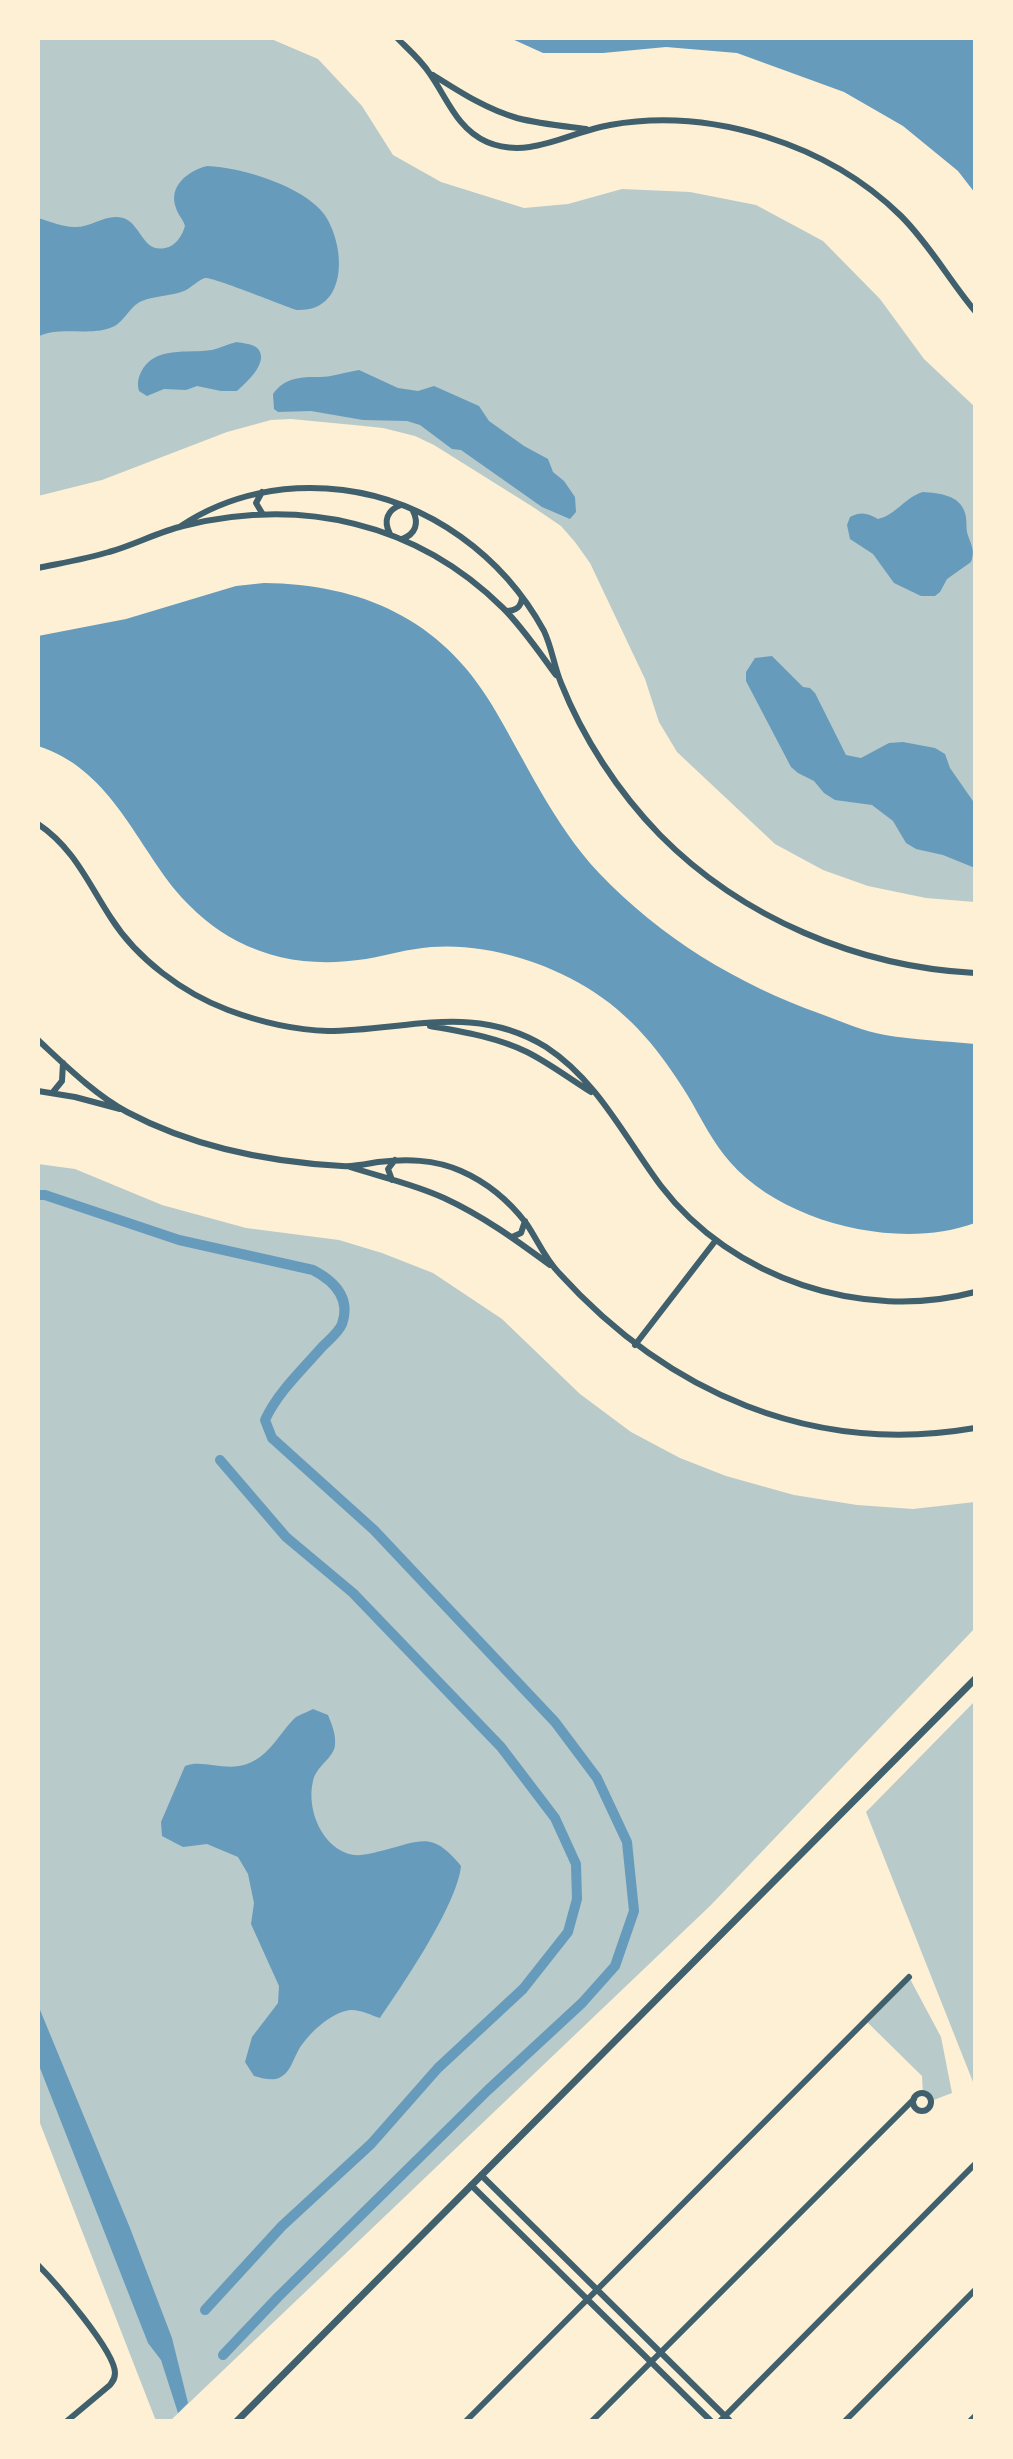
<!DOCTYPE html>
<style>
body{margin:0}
#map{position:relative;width:1013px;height:2459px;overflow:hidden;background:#fdf0d5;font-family:"Open Sans",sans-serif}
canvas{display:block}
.frame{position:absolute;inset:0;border:40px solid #fdf0d5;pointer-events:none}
</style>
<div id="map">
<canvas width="1013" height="2459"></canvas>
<div class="frame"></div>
</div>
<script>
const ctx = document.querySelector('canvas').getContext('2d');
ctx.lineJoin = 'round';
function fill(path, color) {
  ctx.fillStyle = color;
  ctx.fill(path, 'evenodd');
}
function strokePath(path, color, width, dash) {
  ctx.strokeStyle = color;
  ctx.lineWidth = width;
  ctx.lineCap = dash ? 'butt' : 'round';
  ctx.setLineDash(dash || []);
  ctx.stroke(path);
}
const green = new Path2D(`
 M 38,38 L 269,38 L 318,59 L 362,106 L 393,155 L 441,182 L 524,208 L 568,204 L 622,189 L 690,192 L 756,205 L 823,241 L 880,299 L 924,359 L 975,407 L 975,902 L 926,898 L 868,886 L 823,870 L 775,844 L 677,752 L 659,722 L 645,679 L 590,563 L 575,542 L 561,526 L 533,507 L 434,445 L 415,436 L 383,428 L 354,425 L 291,419 L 271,420 L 227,432 L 102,480 L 38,496 Z
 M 38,1164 L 75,1169 L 162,1205 L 246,1228 L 339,1240 L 382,1253 L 433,1273 L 502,1319 L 580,1394 L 631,1432 L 680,1458 L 726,1476 L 794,1495 L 857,1505 L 913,1509 L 975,1502 L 975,1628 L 711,1905 L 170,2421 L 156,2421 L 38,2118 Z
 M 975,1701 L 975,2087 L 866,1812 Z
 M 909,1977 L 941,2037 L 952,2093 L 931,2101 L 928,2096 L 923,2094 L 922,2076 L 865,2020 Z`);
const water = new Path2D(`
 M 510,38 L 975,38 L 975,193 L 958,171 L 903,126 L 844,92 L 737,53 L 666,47 L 603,53 L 543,53 Z
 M 207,166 C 241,167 303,186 324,214 C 346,245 349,312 297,310 C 284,306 211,276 205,278 C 198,280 191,288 184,291 C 171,296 154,296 142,301 C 129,306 124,324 110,328 C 88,336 56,326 38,337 L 38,218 C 49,221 63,227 74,227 C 91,228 106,213 123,218 C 141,223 142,253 165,248 C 176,246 182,236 185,226 C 183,219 178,215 176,208 C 168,186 188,171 207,166 Z
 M 237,342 C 242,343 251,344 256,347 C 272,360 246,383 237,391 L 221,391 L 197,386 L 186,390 L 164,389 L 147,396 L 139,391 C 137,383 138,379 141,372 C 155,345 187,354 212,350 C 220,348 228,344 237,342 Z
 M 359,370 L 398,388 L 418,391 L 434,386 L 479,406 L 489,421 L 524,446 L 548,459 L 553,472 L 564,481 L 575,497 L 576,512 L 570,519 L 542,507 L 461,450 L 452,449 L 420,425 L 407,421 L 363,420 L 311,411 L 278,412 L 274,409 L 273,394 C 285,377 301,377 320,377 C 332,377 346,372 359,370 Z
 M 923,492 C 939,493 960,495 965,513 C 967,519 966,526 967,532 C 970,544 976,549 971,562 L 947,579 L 940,592 L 935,596 L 921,596 L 894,583 L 873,554 L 850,539 L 847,525 L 850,517 C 861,511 868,513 878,519 C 896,515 905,497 923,492 Z
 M 264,583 C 361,584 441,619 492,705 C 526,762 553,824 599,873 C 661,938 737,984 821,1014 C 842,1022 863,1031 885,1035 C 914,1040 945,1041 975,1044 L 975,1223 C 899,1251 783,1223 730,1162 C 713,1143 701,1118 688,1096 C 661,1052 631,1014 586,987 C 541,960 484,943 431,947 C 408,949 388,955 366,959 C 320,966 278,962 237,941 C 214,929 193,911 176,891 C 134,839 108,768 38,746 L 38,636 L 126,619 L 236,586 Z
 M 772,656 L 803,687 L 810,688 L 815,693 L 846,755 L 861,758 L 889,743 L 903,742 L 935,748 L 945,754 L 950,768 L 975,804 L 975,868 L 943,855 L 916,849 L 906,843 L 893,821 L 872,805 L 835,800 L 824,793 L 814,781 L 798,773 L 791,767 L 746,681 L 746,672 L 755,658 Z
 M 313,1709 L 328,1715 C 332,1725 336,1734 335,1745 C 334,1758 316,1766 313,1781 C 306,1809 322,1850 354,1855 C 364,1856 376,1852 385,1850 C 423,1840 433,1832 461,1866 C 457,1905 404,1983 380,2018 C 371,2015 359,2009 350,2010 C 331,2012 305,2036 297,2053 C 292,2062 290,2073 279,2078 C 272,2081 261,2078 254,2076 L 245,2062 L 252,2037 L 278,2003 L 279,1986 L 251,1924 L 254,1903 L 248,1874 L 238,1857 L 207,1844 L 183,1847 L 162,1836 L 161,1822 L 185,1766 C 203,1759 225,1772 247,1764 C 270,1756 279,1733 296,1717 C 301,1714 308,1712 313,1709 Z
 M 38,2005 L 130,2228 L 172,2338 L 188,2403 L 178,2413 L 161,2360 L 148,2343 L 38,2063 Z`);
const canal = new Path2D(`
 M 38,1195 L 45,1195 L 179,1240 L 313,1270 C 334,1281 351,1298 342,1324 C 339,1332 328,1341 322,1347 C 301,1371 278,1392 265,1420 L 272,1438 L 374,1530 L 555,1722 L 597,1778 L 627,1842 L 634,1911 L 615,1966 L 582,2003 L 488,2090 L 278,2297 L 223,2355
 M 205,2310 L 282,2226 L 371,2144 L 438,2068 L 523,1989 L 568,1932 L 577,1899 L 576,1864 L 555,1818 L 501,1747 L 353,1593 L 286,1537 L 220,1460`);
const minor = new Path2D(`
 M 397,38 C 408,49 421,60 430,74 C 447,98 457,129 487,142 C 529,160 569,132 610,125 C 711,107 828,144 901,216 C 930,245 949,280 975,311
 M 433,75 C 460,92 486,109 517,118 C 540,124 563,126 586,129
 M 262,492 L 256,503 L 262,513
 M 181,526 C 229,494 286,483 343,490 C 429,501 503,556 544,631 C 552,648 554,666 561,683 C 583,738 618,792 660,835 C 742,918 858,967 975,973
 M 390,534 C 383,521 387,510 401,505
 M 402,539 C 416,534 419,523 413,511
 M 38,568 C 62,563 86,559 109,552 C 134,545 158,532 183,526 C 301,497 416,522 503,608 C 523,628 539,652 556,675
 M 506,611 C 516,611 521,607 522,598
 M 38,824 C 74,848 88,883 111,918 C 137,959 183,993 228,1010 C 260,1022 294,1030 328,1031 C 405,1031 474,1002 546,1047 C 598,1081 625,1138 661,1186 C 732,1279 863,1322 975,1292
 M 430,1026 C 463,1032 496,1037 527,1052 C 549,1063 570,1079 591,1092
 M 38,1040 C 65,1065 94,1094 127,1112 C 193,1147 268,1162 342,1166 C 354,1167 366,1164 378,1162 C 406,1159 434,1159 461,1171 C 486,1182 509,1201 526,1223 C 537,1239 545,1259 559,1273 C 668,1393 812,1456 975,1428
 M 38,1091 L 75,1097 L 120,1109
 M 53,1092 L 62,1081 L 63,1063
 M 350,1167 C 381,1177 414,1184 444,1198 C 483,1216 516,1240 550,1265
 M 392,1180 L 388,1169 L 395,1160
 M 512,1237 L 521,1233 L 525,1221
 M 635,1345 L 716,1240
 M913 2102a9 9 0 1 1 18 0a9 9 0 1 1-18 0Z
 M 481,2175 L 730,2421
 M 471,2185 L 711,2421
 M 38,2265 C 55,2282 115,2351 115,2373 C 115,2379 113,2381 110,2385 L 67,2421
 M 466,2421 L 909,1977
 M 592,2421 L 914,2099
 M 720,2421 L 975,2164
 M 845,2421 L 975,2290
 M 970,2421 L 975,2416`);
const tertiary = new Path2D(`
 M 237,2421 L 975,1679`);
fill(green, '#b9caca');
fill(water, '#669bbc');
strokePath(canal, '#669bbc', 10);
strokePath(minor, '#3f606c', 6);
strokePath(tertiary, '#3f606c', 7);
</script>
